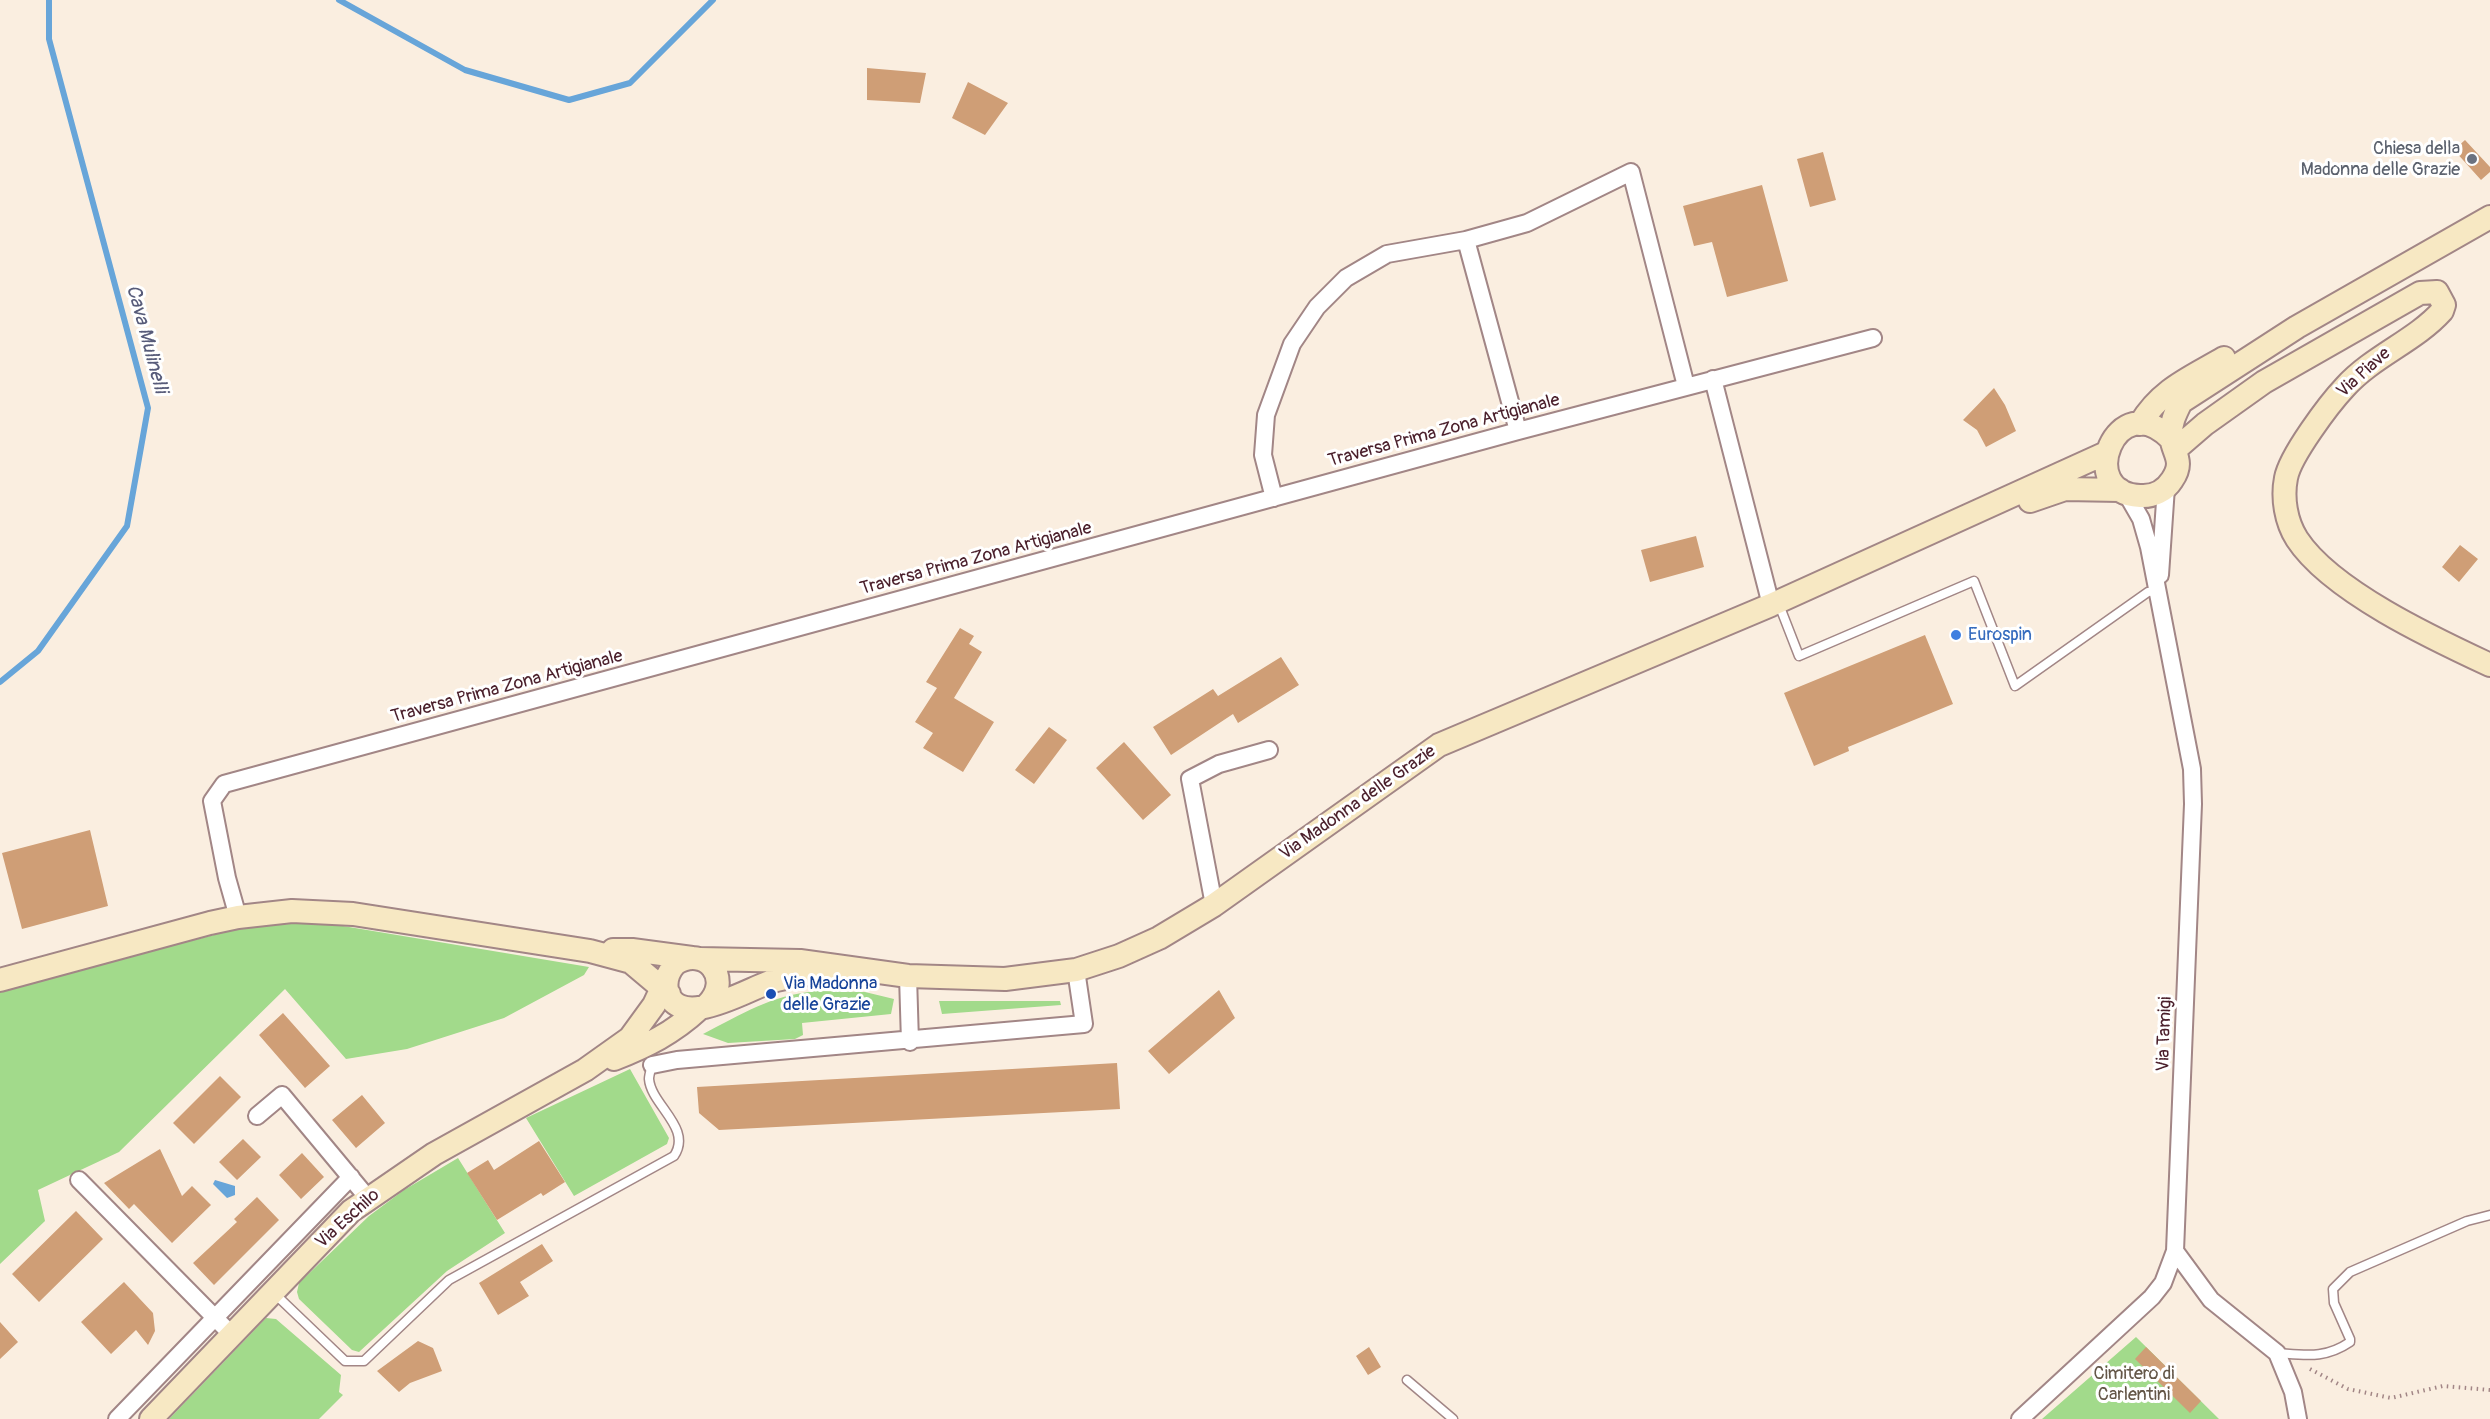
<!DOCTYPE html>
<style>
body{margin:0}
canvas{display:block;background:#faeee0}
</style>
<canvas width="2490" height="1419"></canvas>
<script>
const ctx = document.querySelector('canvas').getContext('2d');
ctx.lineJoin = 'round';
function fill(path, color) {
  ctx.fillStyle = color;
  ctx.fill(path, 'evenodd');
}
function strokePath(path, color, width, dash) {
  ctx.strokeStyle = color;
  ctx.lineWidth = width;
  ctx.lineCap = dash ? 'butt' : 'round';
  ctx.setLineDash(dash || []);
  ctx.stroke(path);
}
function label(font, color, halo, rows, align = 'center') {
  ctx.font = font + ' Pangolin,sans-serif';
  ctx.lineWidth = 6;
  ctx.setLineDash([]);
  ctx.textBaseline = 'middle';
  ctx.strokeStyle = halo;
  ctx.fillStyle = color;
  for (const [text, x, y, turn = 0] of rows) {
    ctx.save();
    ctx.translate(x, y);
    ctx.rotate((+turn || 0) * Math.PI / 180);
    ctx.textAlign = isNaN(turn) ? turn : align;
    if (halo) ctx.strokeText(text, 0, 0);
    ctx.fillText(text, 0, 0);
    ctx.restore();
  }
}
const green = new Path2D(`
 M 319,922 L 589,967 L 584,975 L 504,1018 L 407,1049 L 346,1059 L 285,989 L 119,1152 L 38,1190 L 45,1221 L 0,1264 L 0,990 L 245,927 Z
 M 817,991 L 865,992 L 894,999 L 891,1014 L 802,1023 L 803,1035 L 795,1039 L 728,1043 L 703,1034 C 742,1014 771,995 817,991 Z
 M 939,1001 L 1060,1001 L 1061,1005 L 942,1014 Z
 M 630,1069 L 669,1138 L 667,1144 L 574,1196 L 526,1118 Z
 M 458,1158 L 505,1233 L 447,1271 L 359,1352 L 352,1350 L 299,1299 L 297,1292 L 299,1283 L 369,1216 L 404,1190 Z
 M 266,1318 L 276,1319 L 341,1375 L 339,1392 L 343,1395 L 319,1419 L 169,1419 Z
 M 2136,1337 L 2219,1419 L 2042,1419 Z`);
const water = new Path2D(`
 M 215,1180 L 235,1186 L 235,1195 L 227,1198 L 213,1184 Z`);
const stream = new Path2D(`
 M 339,0 L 465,70 L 569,100 L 630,83 L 713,0
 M 0,682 L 38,651 L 127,526 L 148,408 L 49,39 L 49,0`);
const building = new Path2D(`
 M 867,68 L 926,73 L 920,103 L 867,100 Z
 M 968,82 L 1008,103 L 985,135 L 952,118 Z
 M 2465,140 L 2490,167 L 2490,172 L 2481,180 L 2454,150 Z
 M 1823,152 L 1836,200 L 1810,207 L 1797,159 Z
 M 1762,185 L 1788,281 L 1727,297 L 1712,242 L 1694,246 L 1683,206 Z
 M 1994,388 L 2005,405 L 2016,431 L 1986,447 L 1977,430 L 1963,420 Z
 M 1696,536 L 1704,567 L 1650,582 L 1641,550 Z
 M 2460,545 L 2478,559 L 2459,582 L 2442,567 Z
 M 960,628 L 974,636 L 969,644 L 982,652 L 954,698 L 994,722 L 963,772 L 923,748 L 933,733 L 915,722 L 937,688 L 926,682 Z
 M 1925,635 L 1953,704 L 1848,747 L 1849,751 L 1814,766 L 1784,693 Z
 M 1281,657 L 1299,685 L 1238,723 L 1233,714 L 1171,755 L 1153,727 L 1213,689 L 1218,696 Z
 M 1049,727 L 1067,740 L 1034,784 L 1015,770 Z
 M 1124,742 L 1171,795 L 1143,820 L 1096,768 Z
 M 90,830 L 108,906 L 22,929 L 2,853 Z
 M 1219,990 L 1235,1018 L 1169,1074 L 1148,1051 Z
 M 283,1013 L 330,1066 L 305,1088 L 259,1035 Z
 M 1117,1063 L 1120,1109 L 719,1130 L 699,1113 L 697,1087 Z
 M 220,1076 L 241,1097 L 194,1144 L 173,1123 Z
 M 362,1095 L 385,1123 L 356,1148 L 332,1120 Z
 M 243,1139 L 261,1157 L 237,1180 L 219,1162 Z
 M 539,1141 L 565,1182 L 543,1196 L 541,1193 L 497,1220 L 467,1173 L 488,1160 L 494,1170 Z
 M 160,1149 L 182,1196 L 192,1186 L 211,1205 L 172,1243 L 134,1204 L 129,1209 L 104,1183 Z
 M 302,1153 L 324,1177 L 301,1199 L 279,1175 Z
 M 257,1197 L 279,1220 L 214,1285 L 193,1263 L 237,1222 L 234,1219 Z
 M 76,1211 L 103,1239 L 39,1302 L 12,1274 Z
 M 542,1244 L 553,1261 L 520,1282 L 529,1296 L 498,1315 L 479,1283 Z
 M 124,1282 L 153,1313 L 155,1331 L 148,1345 L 136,1330 L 111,1354 L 81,1322 Z
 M 0,1322 L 18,1342 L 0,1359 Z
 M 418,1341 L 433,1348 L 442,1371 L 410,1383 L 399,1392 L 377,1371 Z
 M 1369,1347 L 1381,1367 L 1368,1375 L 1356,1356 Z
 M 2146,1347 L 2201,1401 L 2190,1413 L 2135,1359 Z`);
const path = new Path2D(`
 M 2310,1369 L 2348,1389 L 2391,1398 L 2443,1386 L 2490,1390`);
const lane = new Path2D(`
 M 1778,602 L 1799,656 L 1974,581 L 2015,686 L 2148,592 L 2158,591
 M 275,1294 L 345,1361 L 364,1361 L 449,1280 L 674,1156 C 693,1128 651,1105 649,1079 C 649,1075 651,1069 652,1065
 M 2277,1353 C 2306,1355 2325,1359 2350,1342 L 2350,1339 L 2334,1303 L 2333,1289 L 2350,1272 L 2467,1221 L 2490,1215
 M 1407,1380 L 1453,1419`);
const street = new Path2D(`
 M 1466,240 L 1518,431
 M 1713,379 L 1771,605
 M 1274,498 L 1263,455 L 1266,415 L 1292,344 L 1317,307 L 1346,278 L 1387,254 L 1466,240 L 1527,223 L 1631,172 L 1686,386
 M 2160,575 L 2166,487
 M 1214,905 L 1190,779 L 1219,764 L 1269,750
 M 238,917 L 227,878 L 212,801 L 224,784 L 1518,431 L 1873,338
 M 908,976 L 910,1042
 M 652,1065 L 677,1060 L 1084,1024 L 1076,970
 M 257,1116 L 282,1095 L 367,1197
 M 79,1180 L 232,1335
 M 2175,1251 L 2211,1300 L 2277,1353 L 2293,1392 L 2298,1419
 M 117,1419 L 351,1177
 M 2020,1419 L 2152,1297 L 2163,1283 L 2175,1251 L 2193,804 L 2192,769 L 2149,547 L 2141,519 L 2126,493`);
const secondary = new Path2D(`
 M 2140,424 C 2161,389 2190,378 2224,358
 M 2171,439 C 2116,383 2074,494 2140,496 C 2153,497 2165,491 2172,480 C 2185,461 2173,454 2171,437 C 2170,424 2175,414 2181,402 L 2297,327 L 2490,217
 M 2176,449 L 2205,424 L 2264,382 L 2420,293 L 2437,292 L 2444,305 L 2442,311 C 2415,341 2373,356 2345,387 C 2329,404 2290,456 2286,478 C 2282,498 2286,522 2297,539 C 2331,591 2434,639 2490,665
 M 2030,501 L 2065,489 L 2120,490
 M 613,950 L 632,950 L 692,958
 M 700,959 L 800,961 L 908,976 L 1005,979 L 1076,970 L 1119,956 L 1159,938 L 1214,905 L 1439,745 L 1771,605 L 2106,453
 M 0,980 L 210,923 L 238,917 L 292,911 L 353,914 L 590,951 L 631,962 L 669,994
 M 707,1005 C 734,979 705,944 675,964 C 668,972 665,980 667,990 C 678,1032 746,990 770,982 C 787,976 807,975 825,971
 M 614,1059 C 647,1046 673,1033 699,1009
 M 151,1419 L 351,1211 L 434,1154 L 585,1070 L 630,1038 L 654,1005 L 668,975`);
const markers = [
 [2472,159,6,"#6b7280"],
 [1956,635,6,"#3f7fe0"],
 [771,994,6,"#1a4fb4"]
];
const worshipNames = [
 ["Chiesa della",2460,149],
 ["Madonna delle Grazie",2460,170]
];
const streetNames = [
 ["Via Piave",2364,373,-42],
 ["Traversa Prima Zona Artigianale",1444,431,-15],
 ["Traversa Prima Zona Artigianale",976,559,-15],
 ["Traversa Prima Zona Artigianale",507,687,-15],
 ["Via Madonna delle Grazie",1358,803,-35],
 ["Via Tamigi",2165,1034,-88],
 ["Via Eschilo",348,1219,-42]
];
const shopNames = [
 ["Eurospin",1968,635]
];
const transitNames = [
 ["Via Madonna",783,984],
 ["delle Grazie",783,1005]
];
const parkNames = [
 ["Cimitero di",2134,1374],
 ["Carlentini",2134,1395]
];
const waterNames = [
 ["Cava Mulinelli",146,339,75]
];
fill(green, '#a2da8b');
fill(water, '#67a5d9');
strokePath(stream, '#67a5d9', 6);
fill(building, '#cf9e76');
strokePath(lane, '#a28686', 11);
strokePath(street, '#a28686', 20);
strokePath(secondary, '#a28686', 26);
strokePath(path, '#a28686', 4, [1.5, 4.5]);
strokePath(lane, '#fff', 8);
strokePath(street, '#fff', 16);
strokePath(secondary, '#f7e8c3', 22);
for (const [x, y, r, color] of markers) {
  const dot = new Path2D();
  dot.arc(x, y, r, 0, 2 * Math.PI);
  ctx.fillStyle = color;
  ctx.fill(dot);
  strokePath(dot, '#fff', 2);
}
label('18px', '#5b616d', '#fff', worshipNames, 'right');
label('18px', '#4a1f2b', '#fff', streetNames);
label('18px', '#366cbe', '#fff', shopNames, 'left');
label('18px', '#164399', '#fff', transitNames, 'left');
label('18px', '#645748', '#fff', parkNames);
label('italic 20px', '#575b79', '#fff', waterNames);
</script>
